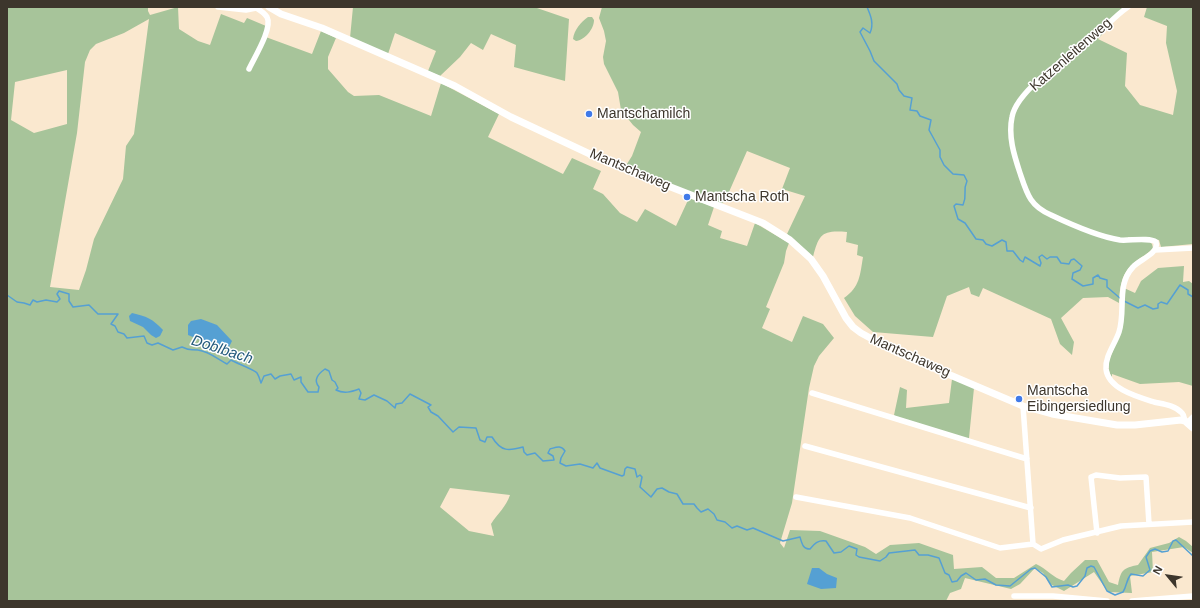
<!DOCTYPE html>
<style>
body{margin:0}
#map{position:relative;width:1200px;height:608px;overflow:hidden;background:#fae8cf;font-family:Arial,sans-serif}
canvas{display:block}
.frame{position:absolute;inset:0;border:8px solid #3d362c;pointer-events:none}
.north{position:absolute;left:1148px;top:556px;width:40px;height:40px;-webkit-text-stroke:3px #fff;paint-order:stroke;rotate:299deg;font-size:11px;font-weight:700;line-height:16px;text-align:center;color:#3d362c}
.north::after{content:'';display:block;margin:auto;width:14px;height:18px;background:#3d362c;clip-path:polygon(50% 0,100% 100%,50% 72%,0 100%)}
</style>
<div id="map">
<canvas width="1200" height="608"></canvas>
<div class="frame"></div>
<div class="north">N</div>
</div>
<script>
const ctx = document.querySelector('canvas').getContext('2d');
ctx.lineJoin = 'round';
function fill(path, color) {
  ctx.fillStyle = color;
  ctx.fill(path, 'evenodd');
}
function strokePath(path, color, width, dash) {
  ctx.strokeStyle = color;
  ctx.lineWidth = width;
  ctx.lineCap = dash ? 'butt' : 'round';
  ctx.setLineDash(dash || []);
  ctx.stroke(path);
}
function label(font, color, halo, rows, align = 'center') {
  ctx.font = font + ' Arial,sans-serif';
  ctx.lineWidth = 3;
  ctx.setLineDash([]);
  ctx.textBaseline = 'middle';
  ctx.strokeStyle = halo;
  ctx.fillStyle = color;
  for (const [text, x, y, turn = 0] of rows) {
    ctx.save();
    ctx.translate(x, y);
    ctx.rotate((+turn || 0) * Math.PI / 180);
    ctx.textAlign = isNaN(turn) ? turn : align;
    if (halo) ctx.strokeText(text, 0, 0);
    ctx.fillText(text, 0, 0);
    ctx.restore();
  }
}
const green = new Path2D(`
 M 7,7 L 148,7 L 148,11 L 150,15 L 178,7 L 179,29 L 198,41 L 210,45 L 221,14 L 244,23 L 247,18 L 266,26 L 263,36 L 312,54 L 321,31 L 336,38 L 328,57 L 328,69 L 348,92 L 354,96 L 379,95 L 431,116 L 441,83 L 499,114 L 488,137 L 563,174 L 572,158 L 601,171 L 593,189 L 603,194 L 620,213 L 637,222 L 645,209 L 676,226 L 689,198 L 714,207 L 708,225 L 722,231 L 720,238 L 747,246 L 755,223 L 789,243 L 786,251 L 784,263 L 766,307 L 770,309 L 762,328 L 792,342 L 803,316 L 823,324 L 834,338 L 819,356 L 814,366 L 809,388 L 792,503 L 780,543 L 784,548 L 790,530 L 820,531 L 865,547 L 876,554 L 890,545 L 919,543 L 953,555 L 954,569 L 982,567 L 996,578 L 1014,578 L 1036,564 C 1047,569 1053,578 1064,581 L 1071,573 L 1085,560 L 1097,560 L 1109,582 L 1118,585 C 1121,570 1123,568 1138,565 L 1150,548 L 1169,543 L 1179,537 L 1186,541 L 1193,547 L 1193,553 L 1184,547 L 1152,552 L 1153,572 L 1130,576 L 1132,593 L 1108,592 L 1094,572 L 1064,591 L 1050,584 L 1043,573 L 1035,568 L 1020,584 L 1011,589 L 965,578 L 961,589 L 950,593 L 946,601 L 7,601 ZM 149,19 L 134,134 L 126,146 L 123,179 L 94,239 L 86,270 L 79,290 L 50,287 L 77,133 L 85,62 L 90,50 L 96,44 L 124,33 ZM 67,70 L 67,124 L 34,133 L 11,120 L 15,82 ZM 450,488 L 510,495 C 506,507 498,513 491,524 L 494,536 L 469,531 L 440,507 Z
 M 353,7 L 534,7 L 569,19 L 565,81 L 514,67 L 516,45 L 491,34 L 483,50 L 471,43 L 460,57 L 440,76 L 428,71 L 436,51 L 395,33 L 388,54 L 350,38 Z
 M 602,7 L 1131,7 L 1117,18 L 1098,39 L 1127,53 L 1125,86 L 1140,105 L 1173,115 L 1177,91 L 1166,43 L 1167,26 L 1144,17 L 1147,7 L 1193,7 L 1193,244 L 1161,247 L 1159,240 L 1128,237 L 1129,242 L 1149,241 L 1152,244 L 1153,248 C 1148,254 1141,257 1135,262 C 1121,273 1120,287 1119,303 L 1108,297 L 1083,298 L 1061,318 L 1074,342 L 1072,355 L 1060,344 L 1051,319 L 983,288 L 979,297 L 971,294 L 969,287 L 947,296 L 933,337 L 873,332 L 855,316 L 844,298 C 860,287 860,275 863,257 L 857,255 L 858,245 L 846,242 L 847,232 C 822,230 819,234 813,257 L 787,234 L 805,196 L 782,189 L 790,168 L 747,151 L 725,201 L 721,204 L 625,167 L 632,156 L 641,132 L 633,125 L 621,110 L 618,92 L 604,64 L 603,57 L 606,41 L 604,31 L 599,18 Z
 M 588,17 L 592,17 L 594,20 C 594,29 585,40 576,41 L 573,39 C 574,30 581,22 588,17 Z
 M 1184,266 L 1183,282 L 1189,281 L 1193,284 L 1193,386 L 1179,382 L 1140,384 L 1112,374 L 1112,378 L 1109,371 L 1108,363 L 1116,343 L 1124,288 L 1135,293 L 1141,281 L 1158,268 Z
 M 952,379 L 974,388 L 969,438 L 968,440 L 896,417 L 894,415 L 900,387 L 907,390 L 906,408 L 949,403 Z`);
const water = new Path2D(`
 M 132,313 C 146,316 153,319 163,330 L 160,336 L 156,338 L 151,335 L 143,327 L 130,321 L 129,316 Z
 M 201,319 L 217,325 L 232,341 L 229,347 L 222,349 L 188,335 L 188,325 L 191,321 Z
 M 812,568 L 819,568 L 827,574 L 837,578 L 836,588 L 821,589 L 807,584 Z`);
const stream = new Path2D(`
 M 867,7 C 871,16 874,24 870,33 L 863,28 L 860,32 L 870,51 L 874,61 L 897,84 L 899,90 L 904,96 L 912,98 L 910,110 L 917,111 L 920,116 L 931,120 L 929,130 L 940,150 L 940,157 L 944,165 L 953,174 L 964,175 L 967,181 C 962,192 968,194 963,205 L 956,204 L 954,206 L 958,219 L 965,223 L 976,239 L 983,240 L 986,244 L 992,246 L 1002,240 L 1006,242 L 1007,251 L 1013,251 L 1020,260 L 1023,262 L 1025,257 L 1040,266 L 1041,263 L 1039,257 L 1042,255 L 1047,259 L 1050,257 L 1057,257 L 1061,263 L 1069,264 L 1071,260 L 1074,259 L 1082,266 L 1080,270 L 1073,273 L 1072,279 L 1083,286 L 1093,284 L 1093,278 L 1098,275 L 1100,278 L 1107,280 L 1107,287 L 1121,299
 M 7,295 L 17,302 L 24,303 L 30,305 L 33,300 L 37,302 L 46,300 L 57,302 L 60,299 L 57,294 L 59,291 L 69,294 L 69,301 L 73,307 L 89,305 L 98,314 L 118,314 L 111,324 L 115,326 L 118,332 L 124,334 L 127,338 L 144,336 L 147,343 L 152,345 L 158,343 L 173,350 L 182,347 C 190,351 190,349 198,350 C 208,351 218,359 227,364 L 231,360 C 236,363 255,370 257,373 C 259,376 260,380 261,383 L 264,376 L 271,374 L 275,379 L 280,376 L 291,374 L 294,380 L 301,377 L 301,382 L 308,392 L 318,392 L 319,387 C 313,380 318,374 325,369 L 329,371 L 332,380 L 335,382 L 338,388 L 336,390 C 344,394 351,392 359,389 L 361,393 L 359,399 L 365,400 L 374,395 L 387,401 L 395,408 L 396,404 L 402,403 L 410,394 L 431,405 L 428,407 L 431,412 L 438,416 L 453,432 L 459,427 L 476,428 L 480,440 L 485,442 L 487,437 L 492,437 C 501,452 509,451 523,447 L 524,452 L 527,455 L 535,453 L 543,461 L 554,460 L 553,456 L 548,453 L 550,449 C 557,447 561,445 565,451 L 561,458 L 560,463 L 566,466 L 580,464 L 593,468 L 597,463 L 600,468 L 622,476 L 624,475 L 625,469 L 627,467 L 635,469 L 637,477 L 640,475 L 642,477 L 640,487 L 651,497 L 657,489 L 662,488 L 669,492 L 677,494 L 683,504 L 694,504 L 697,508 L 701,512 L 708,509 L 714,514 L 717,520 L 725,522 L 732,528 L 737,526 L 747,530 L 753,528 L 783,541 L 800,537 C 802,544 803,549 810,549 C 815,543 818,540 826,541 L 834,553 L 841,552 L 849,546 L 857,549 L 856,555 L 859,557 L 880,561 L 886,557 L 889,553 L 915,550 L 919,555 L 928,555 L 939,558 L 945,573 L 949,575 L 952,582 L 957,581 L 961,576 L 966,573 L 976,580 L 985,579 L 996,585 L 1010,586 L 1031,569 L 1035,568 L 1046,577 L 1052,587 L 1068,585 L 1073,587 L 1077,586 L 1085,576 L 1087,568 L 1091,566 L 1094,567 L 1107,591 L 1115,595 L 1123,592 C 1127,586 1126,580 1131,574 L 1143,576 L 1150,570 L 1146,557 L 1150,551 L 1155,549 L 1162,552 L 1168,551 L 1173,541 L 1176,540 L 1193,556
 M 1124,301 L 1138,308 L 1145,305 L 1153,309 L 1158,308 L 1158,304 L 1161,302 L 1167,304 L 1180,285 L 1188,290 L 1188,294 L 1193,297
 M 1193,301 L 1193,302`);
const minor = new Path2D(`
 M 218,7 L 246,10 L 256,8
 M 1128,7 C 1113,17 1103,31 1089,41 C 1068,57 1017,90 1012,117 C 1008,136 1014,155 1020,173 C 1027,194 1030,206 1051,215 C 1070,224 1100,237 1120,240 C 1129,241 1149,237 1156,242 C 1159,254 1140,259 1133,267 C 1116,285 1126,310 1119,332 C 1115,344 1105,356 1106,369 C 1108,389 1138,397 1154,402 C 1163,404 1175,405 1182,413 C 1184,415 1184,418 1185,421
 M 249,69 C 254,58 273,28 267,17 C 264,12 259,10 255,7
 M 1155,250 L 1193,248
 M 812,393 L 1027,459
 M 1023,406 L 1033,544 L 1041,549 L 1063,540 L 1121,526 L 1193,522
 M 1187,423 L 1193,417
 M 805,446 L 1031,508
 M 796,497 L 910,518 L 1000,548 L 1033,544
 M 1097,533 L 1091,477 L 1096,475 L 1120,478 L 1146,477 L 1149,524
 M 1014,596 L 1053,596 L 1107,601
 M 1132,601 L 1193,596`);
const tertiary = new Path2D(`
 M 269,7 L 281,14 L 322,28 L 455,86 L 511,117 L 609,163 L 763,223 L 790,240 L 811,259 L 823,276 L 846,318 L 853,327 L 861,333 L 896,352 L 1023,406 L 1052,414 L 1117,425 L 1135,425 L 1181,420 L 1185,421 L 1193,428`);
const markers = [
 [589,114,4,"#407ae9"],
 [687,197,4,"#407ae9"],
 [1019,399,4,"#407ae9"]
];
const streetNames = [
 ["Katzenleitenweg",1071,55,-41],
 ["Mantschaweg",630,170,23],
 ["Mantschaweg",910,356,24]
];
const poiNames = [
 ["Mantschamilch",597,114],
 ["Mantscha Roth",695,197],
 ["Mantscha",1027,391],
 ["Eibingersiedlung",1027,407]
];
const waterNames = [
 ["Doblbach",222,350,18]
];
fill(green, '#a7c49a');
fill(water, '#55a0d3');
strokePath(stream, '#55a0d3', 1.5);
strokePath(minor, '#fff', 5.5);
strokePath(tertiary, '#fff', 7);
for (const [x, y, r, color] of markers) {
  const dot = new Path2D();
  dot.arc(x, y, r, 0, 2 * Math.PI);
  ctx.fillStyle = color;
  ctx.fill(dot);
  strokePath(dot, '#fff', 1.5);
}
label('14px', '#3d362c', '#fff', streetNames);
label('14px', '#3d362c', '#fff', poiNames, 'left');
label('italic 15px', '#22597c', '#fff', waterNames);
</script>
